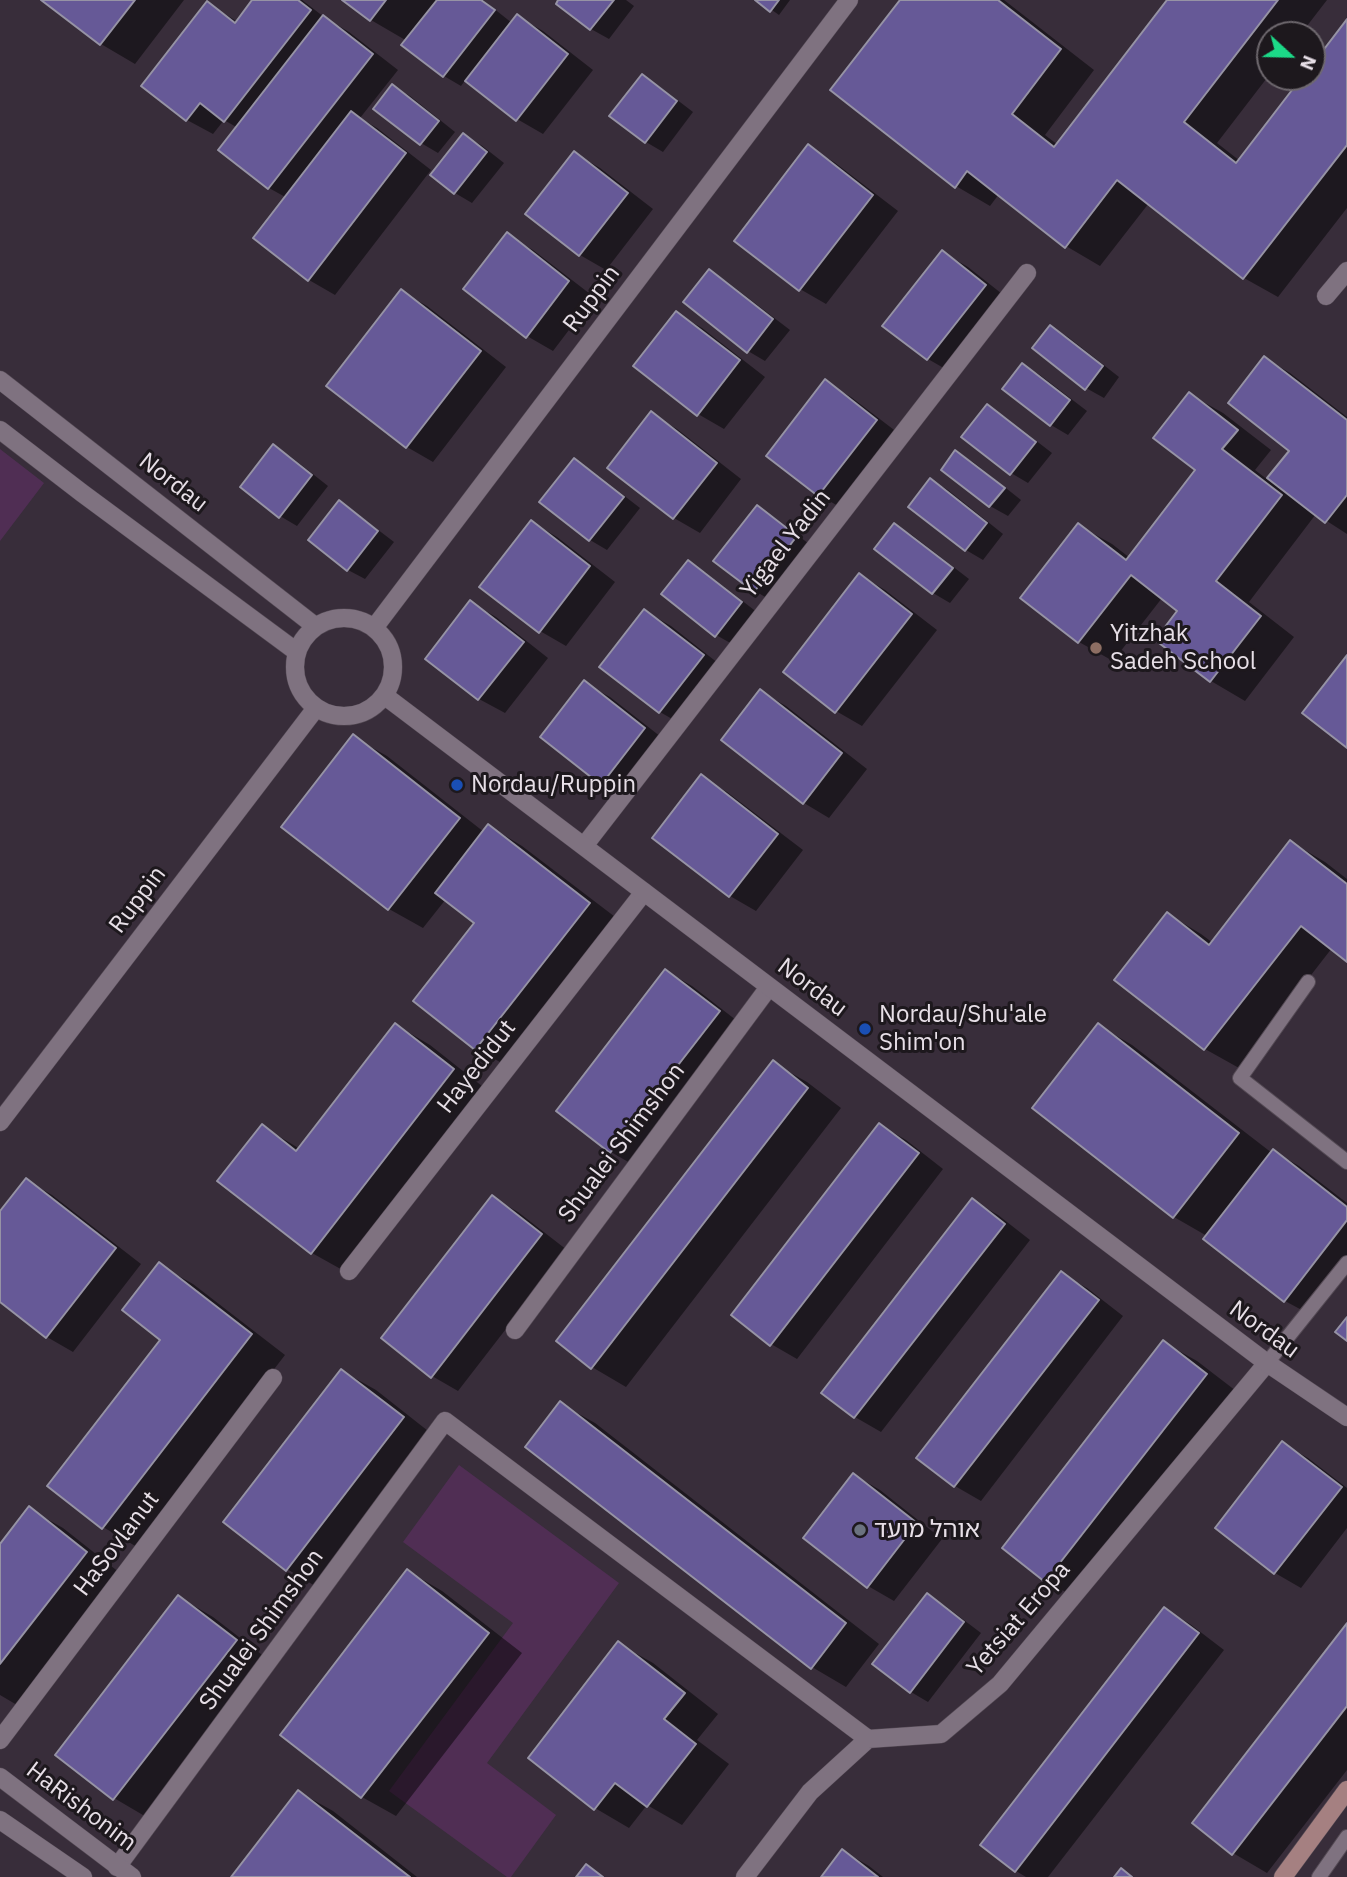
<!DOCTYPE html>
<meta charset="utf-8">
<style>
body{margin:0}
#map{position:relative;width:1347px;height:1877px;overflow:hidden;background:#382d3a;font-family:"IBM Plex Sans",sans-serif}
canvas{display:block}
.north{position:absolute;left:1256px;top:21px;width:70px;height:70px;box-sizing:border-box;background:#1d181d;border:2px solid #6e686e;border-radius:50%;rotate:112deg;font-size:19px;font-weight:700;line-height:28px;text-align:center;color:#e7dfe7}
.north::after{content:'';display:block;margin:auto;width:24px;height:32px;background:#1cd988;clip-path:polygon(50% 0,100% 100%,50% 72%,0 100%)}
</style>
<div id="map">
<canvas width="1347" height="1877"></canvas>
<div class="north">N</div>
</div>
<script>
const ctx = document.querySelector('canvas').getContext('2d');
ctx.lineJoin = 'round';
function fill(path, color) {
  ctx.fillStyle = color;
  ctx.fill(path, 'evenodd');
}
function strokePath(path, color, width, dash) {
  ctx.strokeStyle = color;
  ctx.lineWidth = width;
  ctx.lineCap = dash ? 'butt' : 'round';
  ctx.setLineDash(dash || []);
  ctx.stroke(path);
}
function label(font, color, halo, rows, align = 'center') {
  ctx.font = font + ' "IBM Plex Sans","Noto Sans Hebrew",sans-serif';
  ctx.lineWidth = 6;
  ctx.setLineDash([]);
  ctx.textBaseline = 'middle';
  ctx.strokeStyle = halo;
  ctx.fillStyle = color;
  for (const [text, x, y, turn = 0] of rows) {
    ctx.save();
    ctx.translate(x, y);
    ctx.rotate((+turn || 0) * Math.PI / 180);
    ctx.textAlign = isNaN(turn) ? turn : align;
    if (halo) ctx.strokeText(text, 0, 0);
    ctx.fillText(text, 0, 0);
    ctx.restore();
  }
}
const green = new Path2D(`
 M 0,449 L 44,483 L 0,541 Z
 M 459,1465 L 619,1583 L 487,1763 L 556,1815 L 511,1877 L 507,1877 L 389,1791 L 513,1623 L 403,1542 Z`);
const shadow = new Path2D(`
 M 44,0 L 184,0 L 135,64 L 101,44 Z
 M 255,0 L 302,0 L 324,17 L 349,32 L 398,70 L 360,118 L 377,128 L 431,170 L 335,295 L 309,280 L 287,198 L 269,188 L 221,150 L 238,128 L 224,120 L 213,134 L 187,120 L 207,3 L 238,22 Z
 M 345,0 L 483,0 L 512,23 L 517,16 L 543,31 L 593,70 L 543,134 L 517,119 L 466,79 L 461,86 L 444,76 L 407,41 L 371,20 Z
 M 561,0 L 626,0 L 634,6 L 609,39 L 591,29 L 558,3 Z
 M 758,0 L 790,0 L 779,15 Z
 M 902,0 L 1004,0 L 1094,70 L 1045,135 L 1058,145 L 1170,0 L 1327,0 L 1300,35 L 1270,35 L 1270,74 L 1217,143 L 1240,161 L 1305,77 L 1312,77 L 1312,67 L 1347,22 L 1347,208 L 1278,297 L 1244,278 L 1149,203 L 1100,266 L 1066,246 L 999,194 L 990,206 L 956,186 Z
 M 642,76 L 659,86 L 693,112 L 663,152 L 646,142 Z
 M 393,86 L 410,96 L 455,132 L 438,153 L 421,143 Z
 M 463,135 L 481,145 L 504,163 L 472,203 L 455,193 L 433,175 Z
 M 809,147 L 834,162 L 898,211 L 826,304 L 800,289 Z
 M 574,153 L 600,168 L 653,209 L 606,270 L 580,255 Z
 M 507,235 L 533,250 L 594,297 L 553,351 L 527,336 Z
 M 942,252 L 968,267 L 1011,301 L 954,374 L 928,359 L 885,326 Z
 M 709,271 L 726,281 L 790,330 L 765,361 L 748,351 Z
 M 401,291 L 427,306 L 506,367 L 433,462 L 407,447 L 328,386 Z
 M 676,313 L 702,328 L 765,377 L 724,429 L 698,414 Z
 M 1050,327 L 1068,337 L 1119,377 L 1104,398 L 1086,388 L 1034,348 Z
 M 1265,358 L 1290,373 L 1347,417 L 1347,534 L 1316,514 L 1249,602 L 1294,637 L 1245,701 L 1211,681 L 1180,611 L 1162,598 L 1113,661 L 1079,642 L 1022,597 L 1078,525 L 1112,544 L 1130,558 L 1197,470 L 1189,394 L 1223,413 L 1271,450 L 1255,470 L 1268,480 L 1291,450 Z
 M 1023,365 L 1040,375 L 1087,411 L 1068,435 L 1051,425 Z
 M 825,382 L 851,397 L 902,436 L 845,510 L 819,495 L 769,455 Z
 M 987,406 L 1004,416 L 1052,453 L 1028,483 L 1011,473 Z
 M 651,414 L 677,429 L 741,479 L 700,533 L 674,518 Z
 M 273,446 L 290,456 L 328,486 L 297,526 L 280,516 Z
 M 956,452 L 973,462 L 1021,500 L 1008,516 L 990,506 L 943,469 Z
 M 574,460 L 591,470 L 640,508 L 607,550 L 590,540 Z
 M 931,480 L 948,490 L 1003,534 L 983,560 L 966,550 Z
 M 339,503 L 356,513 L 394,542 L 365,579 L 348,570 L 310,540 Z
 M 757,507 L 774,517 L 813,547 L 772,601 L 755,591 Z
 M 532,522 L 557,537 L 615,582 L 566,646 L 540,631 Z
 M 895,525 L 912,535 L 969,579 L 950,603 L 933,593 L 876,549 Z
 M 688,562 L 705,572 L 758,613 L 734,645 L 716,635 L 663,594 Z
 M 860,575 L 885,590 L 937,630 L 862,726 L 836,711 L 785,672 Z
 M 470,602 L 496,617 L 548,658 L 505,713 L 479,699 Z
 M 645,611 L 671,626 L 728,671 L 686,727 L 660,712 Z
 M 584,683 L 610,697 L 670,744 L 628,798 L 602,783 Z
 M 760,691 L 786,706 L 867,769 L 829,818 L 804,803 Z
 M 353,737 L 387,756 L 484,832 L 489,826 L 522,846 L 623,923 L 510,1068 L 476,1048 L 476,923 L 446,899 L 423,928 L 389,909 L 284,826 Z
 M 701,777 L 727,792 L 803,850 L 756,911 L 730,896 L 655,837 Z
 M 1291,842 L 1325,862 L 1347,879 L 1347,960 L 1332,948 L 1239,1068 L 1205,1049 L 1117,980 L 1168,914 L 1201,934 L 1213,943 Z
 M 666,971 L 692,986 L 745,1027 L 637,1167 L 611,1152 L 558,1111 Z
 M 396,1025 L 430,1045 L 487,1090 L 346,1272 L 312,1253 L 262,1126 L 300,1149 Z
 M 1098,1025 L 1132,1045 L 1272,1153 L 1273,1151 L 1299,1166 L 1347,1203 L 1347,1269 L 1311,1315 L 1285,1301 L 1207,1236 L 1174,1217 L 1034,1108 Z
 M 773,1063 L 807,1082 L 841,1108 L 626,1387 L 592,1367 Z
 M 880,1125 L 906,1140 L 943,1169 L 797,1359 L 771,1344 Z
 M 26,1180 L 52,1195 L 141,1264 L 73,1352 L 47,1337 L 0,1300 L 0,1214 Z
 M 492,1197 L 518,1212 L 567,1250 L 458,1391 L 432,1376 Z
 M 972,1200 L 998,1215 L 1030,1240 L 881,1432 L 855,1417 L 823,1393 Z
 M 159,1265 L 193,1284 L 285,1355 L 137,1547 L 103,1527 L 163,1339 Z
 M 1061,1274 L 1087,1288 L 1123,1316 L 981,1501 L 955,1486 Z
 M 1163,1342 L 1197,1361 L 1240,1394 L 1080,1600 L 1046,1581 L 1004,1548 Z
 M 342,1371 L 376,1390 L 437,1438 L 320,1589 L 287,1569 Z
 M 561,1404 L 595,1423 L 879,1644 L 846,1687 L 812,1667 Z
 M 1282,1443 L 1308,1458 L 1347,1488 L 1347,1528 L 1301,1588 L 1275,1573 L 1217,1528 Z
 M 854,1475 L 880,1490 L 942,1539 L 894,1601 L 868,1586 Z
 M 29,1509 L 63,1528 L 120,1573 L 17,1705 L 0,1695 L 0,1547 Z
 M 408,1571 L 442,1591 L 522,1653 L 396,1816 L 362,1797 L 282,1735 Z
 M 927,1595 L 944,1605 L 981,1633 L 928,1702 L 911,1692 Z
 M 179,1597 L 213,1617 L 270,1661 L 148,1818 L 114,1798 Z
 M 1165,1609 L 1190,1624 L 1224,1650 L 1048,1877 L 1026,1877 L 1016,1871 Z
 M 1347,1626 L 1347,1770 L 1267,1873 L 1233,1853 L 1195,1823 Z
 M 619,1644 L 653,1663 L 718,1714 L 697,1740 L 729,1764 L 682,1825 L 647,1805 L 629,1828 L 595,1808 Z
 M 299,1792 L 333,1811 L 417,1877 L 233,1877 Z
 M 843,1851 L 869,1866 L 883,1877 L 823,1877 Z`);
const building = new Path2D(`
 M 41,0 L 135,0 L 100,45 Z
 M 252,0 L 298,0 L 311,10 L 224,122 L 200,103 L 186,121 L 141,86 L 207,1 L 235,23 Z
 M 342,0 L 386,0 L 370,21 Z
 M 437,0 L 481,0 L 495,10 L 443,77 L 401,45 Z
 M 558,0 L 614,0 L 590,30 L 556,4 Z
 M 755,0 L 779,0 L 770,12 Z
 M 900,0 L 998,0 L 1061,49 L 1012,114 L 1054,147 L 1167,0 L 1278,0 L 1184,122 L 1236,163 L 1302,77 L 1312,77 L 1312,65 L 1347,19 L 1347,145 L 1243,279 L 1117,180 L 1065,248 L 967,171 L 955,188 L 830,90 Z
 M 517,14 L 568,54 L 516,121 L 465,81 Z
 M 323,15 L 373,54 L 268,189 L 218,150 Z
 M 642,74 L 677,101 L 645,143 L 609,116 Z
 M 392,84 L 439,121 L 420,145 L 373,109 Z
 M 351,111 L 406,153 L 308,281 L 253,238 Z
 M 463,133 L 487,152 L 454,194 L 430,175 Z
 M 808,144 L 873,195 L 799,291 L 734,241 Z
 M 574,151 L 628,193 L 579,256 L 525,214 Z
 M 507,232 L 569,281 L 526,338 L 463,289 Z
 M 942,250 L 986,285 L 927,360 L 882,326 Z
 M 709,269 L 773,319 L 747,353 L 683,302 Z
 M 401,289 L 481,351 L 406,448 L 326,386 Z
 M 676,311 L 740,360 L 697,416 L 633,366 Z
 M 1050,325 L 1103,366 L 1085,390 L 1032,348 Z
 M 1264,356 L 1347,420 L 1347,495 L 1325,523 L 1267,478 L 1289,451 L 1228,403 Z
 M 1022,363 L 1070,400 L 1050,426 L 1002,389 Z
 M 825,379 L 877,420 L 818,496 L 766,456 Z
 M 1189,392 L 1238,430 L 1222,449 L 1282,495 L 1216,581 L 1261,616 L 1210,682 L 1155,640 L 1177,611 L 1131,575 L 1078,643 L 1020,598 L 1078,523 L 1126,560 L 1195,470 L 1153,438 Z
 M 987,404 L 1036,442 L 1010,475 L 961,437 Z
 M 651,411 L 717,463 L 673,519 L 607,468 Z
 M 273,444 L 312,475 L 279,518 L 240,487 Z
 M 955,450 L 1005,488 L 989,507 L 941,470 Z
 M 574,458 L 624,497 L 589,541 L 539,502 Z
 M 930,478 L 987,523 L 965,551 L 908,507 Z
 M 339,500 L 378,531 L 347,571 L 308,540 Z
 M 757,505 L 797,536 L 754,592 L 713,561 Z
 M 531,520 L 590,566 L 539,633 L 479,587 Z
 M 894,523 L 953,568 L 932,594 L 874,549 Z
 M 688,560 L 742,602 L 715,637 L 661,594 Z
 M 859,573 L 912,614 L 835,713 L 783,672 Z
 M 470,600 L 524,642 L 478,700 L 425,659 Z
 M 644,609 L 704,655 L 659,713 L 599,667 Z
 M 1347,655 L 1347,748 L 1302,713 Z
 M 584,680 L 645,728 L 601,785 L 540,737 Z
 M 760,689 L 842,753 L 803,804 L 721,740 Z
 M 353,734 L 460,818 L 388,910 L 281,827 Z
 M 701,774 L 778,834 L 729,897 L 652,838 Z
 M 488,824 L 590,903 L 475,1050 L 413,1001 L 474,923 L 435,893 Z
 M 1290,840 L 1347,884 L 1347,962 L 1301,926 L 1204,1050 L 1114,980 L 1167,912 L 1209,945 Z
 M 665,969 L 720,1011 L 610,1153 L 556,1111 Z
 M 395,1023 L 454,1069 L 311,1254 L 217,1181 L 262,1124 L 296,1151 Z
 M 1098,1023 L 1239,1133 L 1173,1218 L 1032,1108 Z
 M 773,1060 L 808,1088 L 591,1369 L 556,1341 Z
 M 879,1123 L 919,1153 L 770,1346 L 731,1315 Z
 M 1273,1149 L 1347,1207 L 1347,1220 L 1284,1302 L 1203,1239 Z
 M 26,1178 L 116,1248 L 46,1338 L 0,1302 L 0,1211 Z
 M 492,1195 L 542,1234 L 431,1378 L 381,1338 Z
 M 972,1198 L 1005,1224 L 854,1418 L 821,1393 Z
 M 159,1262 L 252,1334 L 102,1529 L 47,1486 L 160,1340 L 122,1310 Z
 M 1061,1271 L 1099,1300 L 954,1487 L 916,1458 Z
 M 1347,1317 L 1347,1341 L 1335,1332 Z
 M 1163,1340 L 1207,1374 L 1045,1582 L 1002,1548 Z
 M 341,1369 L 404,1417 L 286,1571 L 223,1522 Z
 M 560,1401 L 846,1623 L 811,1669 L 525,1447 Z
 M 1282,1441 L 1342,1487 L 1274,1574 L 1215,1528 Z
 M 853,1473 L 917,1523 L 867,1588 L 803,1538 Z
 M 29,1506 L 87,1552 L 0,1664 L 0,1544 Z
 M 407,1569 L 489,1633 L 361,1798 L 280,1735 Z
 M 927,1593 L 964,1622 L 910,1693 L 872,1664 Z
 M 178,1595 L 237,1640 L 113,1800 L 55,1755 Z
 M 1164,1607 L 1199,1633 L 1015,1872 L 980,1845 Z
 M 1347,1623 L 1347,1706 L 1232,1855 L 1192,1823 Z
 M 618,1641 L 685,1693 L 664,1719 L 696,1744 L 647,1807 L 615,1783 L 594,1810 L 528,1758 Z
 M 298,1790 L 410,1877 L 231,1877 Z
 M 842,1849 L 878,1877 L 821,1877 Z
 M 586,1864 L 603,1877 L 576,1877 Z
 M 1121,1868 L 1132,1877 L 1114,1877 Z`);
const service = new Path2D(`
 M 1308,982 L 1240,1078 L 1347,1162
 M 1267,1363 L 1347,1263
 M 1319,1877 L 1347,1837`);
const minor = new Path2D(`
 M 1326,296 L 1347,271
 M 584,846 L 1027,273
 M 349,1271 L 644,892
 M 515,1330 L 769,987
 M 0,1740 L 273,1378
 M 117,1867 L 445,1421 L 868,1739
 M 745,1877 L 810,1792 L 868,1739 L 941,1734 L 1000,1684 L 1267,1363`);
const tertiary = new Path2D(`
 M 0,380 L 315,626
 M 0,430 L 82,493 L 297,652
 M295 667a49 49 0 1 1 98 0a49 49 0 1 1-98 0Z
 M 374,628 L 849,0
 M 385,696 L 1267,1363 L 1347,1417
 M 0,1122 L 316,708
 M 0,1777 L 132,1877
 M 0,1820 L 83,1877`);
const secondary = new Path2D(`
 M 1283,1877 L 1347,1790`);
const markers = [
 [1096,648,7,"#8d6e63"],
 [457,785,7,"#1a4fb4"],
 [865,1029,7,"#1a4fb4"],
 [860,1530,7,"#6b7280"]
];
const streetNames = [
 ["Ruppin",592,299,-53],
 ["Nordau",173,483,38],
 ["Yigael Yadin",786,544,-52],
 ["Ruppin",138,900,-53],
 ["Nordau",812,988,37],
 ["Hayedidut",477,1067,-52],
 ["Shualei Shimshon",622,1143,-53],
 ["Nordau",1264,1330,36],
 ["HaSovlanut",117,1544,-53],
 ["Yetsiat Eropa",1019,1619,-49],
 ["Shualei Shimshon",262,1630,-54],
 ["HaRishonim",81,1807,37]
];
const poiNames = [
 ["Yitzhak",1110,634],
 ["Sadeh School",1110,662],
 ["Nordau/Ruppin",471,785],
 ["Nordau/Shu'ale",879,1015],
 ["Shim'on",879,1043],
 ["אוהל מועד",874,1530]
];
fill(green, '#502e54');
fill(shadow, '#0007');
fill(building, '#665997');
strokePath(building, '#9693a5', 2);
strokePath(service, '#544a54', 16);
strokePath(minor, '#544a54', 19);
strokePath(tertiary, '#544a54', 19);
strokePath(secondary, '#544a54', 19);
strokePath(service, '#7f7280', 14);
strokePath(minor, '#7f7280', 18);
strokePath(tertiary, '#7f7280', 18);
strokePath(secondary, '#a58081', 18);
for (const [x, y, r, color] of markers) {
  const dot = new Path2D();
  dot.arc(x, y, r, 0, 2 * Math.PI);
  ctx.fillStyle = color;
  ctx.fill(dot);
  strokePath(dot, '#1d181d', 2.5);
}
label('24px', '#e7dfe7', '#1d181d', streetNames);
label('24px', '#e7dfe7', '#1d181d', poiNames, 'left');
</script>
